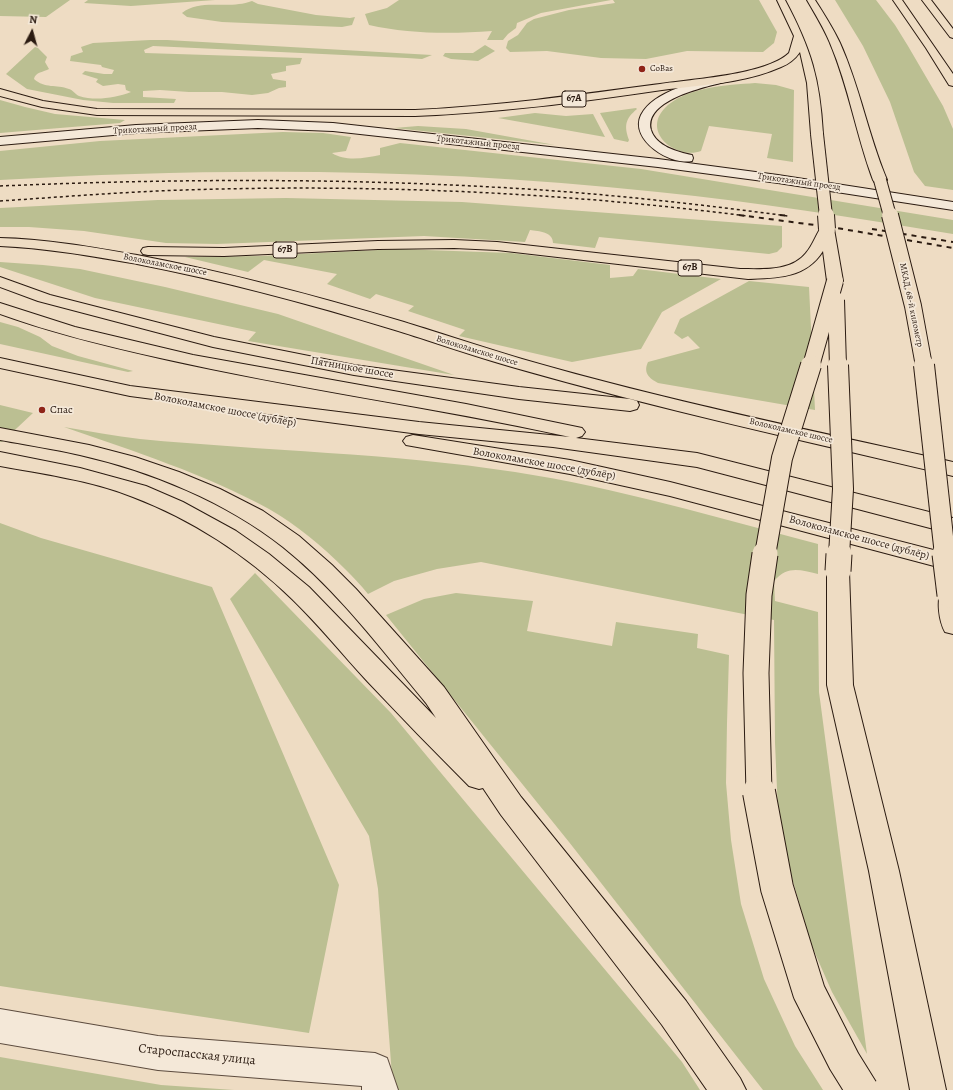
<!DOCTYPE html>
<meta charset="utf-8">
<style>
body{margin:0}
#map{position:relative;width:953px;height:1090px;overflow:hidden;background:#eedcc3;font-family:Alegreya,serif}
canvas{display:block}
.north{position:absolute;left:12px;top:12px;width:40px;height:40px;-webkit-text-stroke:3px #f4e8d8;paint-order:stroke;rotate:6deg;font-size:11px;font-weight:700;line-height:16px;text-align:center;color:#2b1b11}
.north::after{content:'';display:block;margin:auto;width:14px;height:18px;background:#2b1b11;clip-path:polygon(50% 0,100% 100%,50% 72%,0 100%)}
</style>
<div id="map">
<canvas width="953" height="1090"></canvas>
<div class="north">N</div>
</div>
<script>
const ctx = document.querySelector('canvas').getContext('2d');
ctx.lineJoin = 'round';
function fill(path, color) {
  ctx.fillStyle = color;
  ctx.fill(path, 'evenodd');
}
function strokePath(path, color, width, dash) {
  ctx.strokeStyle = color;
  ctx.lineWidth = width;
  ctx.lineCap = dash ? 'butt' : 'round';
  ctx.setLineDash(dash || []);
  ctx.stroke(path);
}
function label(font, color, halo, rows, align = 'center') {
  ctx.font = font + ' Alegreya,serif';
  ctx.lineWidth = 3.5;
  ctx.setLineDash([]);
  ctx.textBaseline = 'middle';
  ctx.strokeStyle = halo;
  ctx.fillStyle = color;
  for (const [text, x, y, turn = 0] of rows) {
    ctx.save();
    ctx.translate(x, y);
    ctx.rotate((+turn || 0) * Math.PI / 180);
    ctx.textAlign = isNaN(turn) ? turn : align;
    if (halo) ctx.strokeText(text, 0, 0);
    ctx.fillText(text, 0, 0);
    ctx.restore();
  }
}
const green = new Path2D(`
 M 0,0 L 70,0 L 46,17 L 0,16 Z
 M 88,0 L 215,0 L 131,6 L 84,3 Z
 M 399,0 L 611,0 L 541,13 L 517,23 L 516,28 L 508,34 L 503,40 L 487,40 L 492,31 C 452,34 408,34 369,25 L 365,14 L 387,8 Z
 M 613,0 L 759,0 L 777,32 L 774,43 L 763,52 L 687,51 L 646,59 L 601,58 L 547,51 L 510,52 L 506,48 L 508,41 L 518,35 L 527,23 L 534,19 L 569,10 L 615,3 Z
 M 835,0 L 876,0 L 895,25 L 908,46 L 943,106 L 953,129 L 953,190 L 925,186 L 914,172 L 890,102 L 863,46 Z
 M 252,1 L 258,4 L 316,15 L 350,18 L 355,17 L 352,25 L 342,27 L 222,22 L 187,17 L 182,13 C 198,0 220,7 239,4 C 243,4 248,2 252,1 Z
 M 150,40 L 167,40 L 432,55 L 422,59 L 407,58 L 153,46 L 144,50 L 145,53 L 302,58 L 300,64 L 286,66 L 286,71 L 271,74 L 273,79 L 286,81 L 286,87 L 279,88 L 268,93 L 252,95 L 222,92 L 189,92 L 160,90 L 143,91 L 143,97 L 176,99 L 174,103 L 113,103 L 83,100 L 27,89 L 6,74 L 35,47 L 38,48 L 47,57 L 45,62 L 49,69 C 44,72 35,72 34,79 C 45,89 56,84 69,89 C 73,90 75,94 79,96 C 95,101 115,98 131,92 L 126,90 L 125,85 L 118,84 L 103,86 L 96,82 L 98,79 L 82,74 L 85,71 L 104,74 L 112,74 L 114,70 L 102,67 L 101,65 L 70,61 L 71,56 L 83,52 L 81,47 L 93,43 Z
 M 485,45 L 495,51 L 478,61 L 451,59 L 443,56 L 445,53 L 473,53 Z
 M 755,83 L 776,85 L 794,90 L 793,162 L 767,158 L 772,134 L 709,126 L 701,151 C 677,160 642,133 664,109 C 684,87 727,85 755,83 Z
 M 0,100 L 25,107 L 55,114 L 125,120 L 120,123 L 0,133 Z
 M 636,108 L 637,109 C 625,119 624,126 629,140 L 628,142 L 614,139 L 600,113 Z
 M 535,113 L 566,116 L 593,114 L 605,137 L 498,118 Z
 M 418,126 L 466,129 L 555,145 L 394,128 Z
 M 283,132 L 323,133 L 351,137 L 346,151 L 332,153 C 345,162 366,158 380,155 L 380,148 L 400,143 L 641,169 L 953,220 L 953,234 C 855,218 757,202 658,192 C 440,168 219,167 0,180 L 0,151 L 100,141 Z
 M 286,198 L 462,202 L 782,226 L 782,247 L 777,252 L 769,254 L 599,237 L 595,248 L 553,243 C 553,232 539,231 530,230 L 525,242 L 424,236 L 217,244 L 166,243 L 84,231 L 29,227 L 0,227 L 0,208 L 158,200 Z
 M 397,249 L 511,253 L 610,265 L 610,278 L 633,276 L 638,269 L 721,279 L 662,312 L 641,349 L 572,362 L 459,336 L 465,330 L 408,311 L 414,306 L 376,294 L 370,299 L 327,284 L 337,274 L 264,260 L 248,272 L 185,257 L 262,256 Z
 M 0,262 L 43,265 L 80,269 L 165,287 L 278,314 L 454,375 L 248,341 L 256,332 L 95,298 L 0,267 Z
 M 749,281 L 809,287 L 815,410 L 658,383 C 649,378 643,373 648,362 L 700,348 L 688,336 L 682,339 L 674,333 L 680,319 Z
 M 0,322 L 18,327 L 40,337 L 52,346 L 78,356 L 133,371 L 128,372 L 0,344 Z
 M 0,405 L 33,413 L 2,442 L 0,442 Z
 M 64,427 C 89,431 115,436 140,439 C 265,451 391,453 515,472 C 618,488 718,518 818,544 L 818,574 C 800,570 788,565 774,581 L 775,601 L 818,612 L 819,692 L 867,1054 L 832,992 L 811,944 L 790,871 L 778,812 L 775,743 L 774,620 L 481,562 L 437,569 L 394,581 L 368,594 C 361,585 353,577 345,569 C 323,547 297,525 269,509 C 205,474 133,451 64,427 Z
 M 0,523 L 41,538 L 212,587 L 339,885 L 309,1033 L 0,986 Z
 M 255,573 L 391,713 L 682,1062 L 700,1090 L 395,1090 L 392,1076 L 378,889 L 369,836 L 230,599 Z
 M 456,593 L 533,601 L 527,631 L 612,646 L 616,622 L 698,634 L 697,648 L 729,655 L 727,723 L 726,783 L 731,840 L 741,904 L 764,979 L 795,1046 L 823,1090 L 763,1090 L 569,842 L 386,615 L 424,599 Z
 M 0,1057 L 161,1085 L 234,1090 L 0,1090 Z`);
const minor = new Path2D(`
 M 0,1009 L 158,1036 L 375,1053 L 387,1058 L 398,1090 L 362,1090 L 362,1086 L 158,1070 L 0,1043 Z`);
const secondary = new Path2D(`
 M 725,76 L 729,77 L 730,79 L 729,81 C 709,86 643,99 651,130 C 656,146 677,152 692,155 L 693,158 L 692,161 C 671,166 629,140 641,115 C 654,90 699,81 725,76 Z
 M 258,120 L 333,123 L 658,159 L 778,175 L 953,202 L 953,210 L 778,183 L 658,167 L 333,131 L 258,128 L 136,133 L 0,145 L 0,137 L 136,125 Z`);
const primary = new Path2D(`
 M 777,0 L 785,0 C 811,49 820,79 823,134 L 821,137 L 813,137 L 811,134 L 807,83 L 800,52 C 795,59 789,64 781,67 C 745,83 701,85 662,90 C 580,102 498,113 415,116 L 97,115 L 42,107 L 0,96 L 0,89 L 43,101 L 97,109 L 415,110 C 497,106 578,95 660,84 C 692,79 766,75 789,53 L 794,36 Z
 M 922,0 L 931,0 L 953,29 L 953,38 L 950,37 Z
 M 827,225 L 832,226 L 834,229 L 843,281 L 841,284 L 835,286 L 829,284 L 827,281 L 823,251 C 806,278 778,278 748,279 L 497,250 L 454,248 L 378,249 L 224,256 L 148,255 L 143,254 L 141,251 L 143,248 L 148,247 L 224,248 L 378,241 L 454,240 L 497,242 L 740,269 C 762,269 791,272 806,253 C 813,245 816,234 822,226 Z
 M 0,238 C 46,239 91,247 137,255 C 227,272 316,296 404,322 C 443,334 482,347 522,359 C 664,400 809,430 953,462 L 953,476 C 806,441 658,409 512,367 C 473,356 434,342 395,330 C 310,304 224,281 137,264 C 91,256 46,248 0,246 Z
 M 0,277 L 50,295 L 214,337 L 354,365 L 519,387 L 630,399 L 637,401 L 639,405 L 637,409 L 630,411 L 519,399 L 354,375 L 213,347 L 38,301 L 0,287 Z
 M 0,303 L 75,327 L 193,355 L 466,404 L 582,428 L 585,432 L 582,436 L 576,438 L 697,453 L 953,518 L 953,534 L 697,467 L 553,447 L 419,434 L 130,396 L 0,368 L 0,358 L 130,386 L 419,422 L 570,437 C 434,407 296,389 160,358 C 106,346 52,333 0,314 Z
 M 0,428 L 89,445 L 135,457 L 179,472 L 220,489 L 263,511 L 299,536 L 332,565 L 356,589 L 444,687 L 521,797 L 686,1001 L 740,1078 L 746,1090 L 707,1090 L 662,1025 L 501,815 L 483,788 L 479,789 L 469,786 C 435,752 401,717 368,682 C 342,654 319,625 292,599 C 247,555 191,519 133,497 C 90,480 44,474 0,466 L 0,452 L 80,468 L 146,486 L 183,502 L 236,531 L 269,554 L 309,587 L 436,718 L 426,703 C 381,649 338,591 283,547 C 226,502 151,471 80,455 C 54,449 27,445 0,440 Z
 M 413,435 L 570,460 L 670,482 L 953,555 L 953,571 L 670,496 L 570,474 L 406,445 L 403,441 L 406,437 Z
 M 838,563 L 846,565 L 849,571 L 853,685 L 899,871 L 946,1090 L 910,1090 L 869,871 L 827,685 L 827,571 L 830,565 Z`);
const trunk = new Path2D(`
 M 807,0 L 815,0 C 824,14 833,28 840,43 C 860,87 868,135 887,180 L 885,183 L 875,183 L 873,180 C 856,135 849,87 830,43 C 824,28 815,14 807,0 Z
 M 893,0 L 902,0 L 953,74 L 953,86 L 949,85 L 926,48 Z
 M 950,586 L 953,587 L 953,634 L 945,632 C 939,621 936,600 942,589 Z`);
const railFar1 = new Path2D(`
 M 0,186 C 164,179 328,178 492,187 C 591,192 690,203 788,216
 M 0,201 C 61,197 122,192 184,190 C 372,184 560,192 747,216`);
const rail = new Path2D(`
 M 739,215 L 837,228 L 953,248
 M 780,215 L 789,216
 M 872,229 L 953,242`);
const primaryBridgeFar4 = new Path2D(`
 M 817,134 L 826,216`);
const primaryBridgeFar3 = new Path2D(`
 M 826,215 L 827,229
 M 836,300 L 838,366
 M 811,366 L 835,281`);
const primaryBridgeFar2 = new Path2D(`
 M 838,365 L 843,489 L 839,555
 M 765,555 L 782,458 L 811,365`);
const primaryBridgeFar1 = new Path2D(`
 M 838,571 L 839,554
 M 759,793 L 756,673 L 759,595 L 765,554`);
const primaryBridge = new Path2D(`
 M 759,792 L 777,888 L 809,992 L 844,1061 L 862,1090`);
const trunkBridgeFar3 = new Path2D(`
 M 880,180 L 890,216`);
const trunkBridgeFar2 = new Path2D(`
 M 890,215 L 913,306 L 924,366`);
const trunkBridgeFar1 = new Path2D(`
 M 924,365 L 945,555`);
const trunkBridge = new Path2D(`
 M 945,554 L 950,595`);
const markers = [
 [642,69,4,"#8f2418"],
 [42,410,4,"#8f2418"]
];
const farPoinames = [
 ["CoBas",650,69]
];
const farStreetnames = [
 ["Трикотажный проезд",155,129,-3],
 ["Трикотажный проезд",478,143,6],
 ["Трикотажный проезд",799,182,8],
 ["Волоколамское шоссе",165,265,11],
 ["МКАД, 68-й километр",911,305,78],
 ["Волоколамское шоссе",477,351,17],
 ["Волоколамское шоссе",791,431,13]
];
const shields = [
 [574,99,24],
 [285,250,24],
 [690,268,24]
];
const shieldNames = [
 ["67A",574,99],
 ["67B",285,250],
 ["67B",690,268]
];
const streetNames = [
 ["Пятницкое шоссе",352,368,10],
 ["Волоколамское шоссе (дублёр)",225,410,11],
 ["Волоколамское шоссе (дублёр)",544,464,10],
 ["Волоколамское шоссе (дублёр)",859,538,15]
];
const poiNames = [
 ["Спас",50,410]
];
const nearStreetnames = [
 ["Староспасская улица",197,1055,6]
];
fill(green, '#bbbf92');
strokePath(minor, '#5c4b3e', 2);
strokePath(secondary, '#2b1b11', 2);
strokePath(primary, '#2b1b11', 2);
strokePath(trunk, '#2b1b11', 2);
fill(minor, '#f4e8d8');
fill(secondary, '#f4e8d8');
fill(primary, '#eedcc3');
fill(trunk, '#eedcc3');
strokePath(railFar1, '#2b1b11', 1.5, [3, 3]);
strokePath(rail, '#2b1b11', 2, [5, 5]);
strokePath(primaryBridgeFar4, '#2b1b11', 14, []);
strokePath(primaryBridgeFar3, '#2b1b11', 18, []);
strokePath(primaryBridgeFar2, '#2b1b11', 22, []);
strokePath(primaryBridgeFar1, '#2b1b11', 27, []);
strokePath(primaryBridge, '#2b1b11', 34, []);
strokePath(trunkBridgeFar3, '#2b1b11', 14, []);
strokePath(trunkBridgeFar2, '#2b1b11', 18, []);
strokePath(trunkBridgeFar1, '#2b1b11', 22, []);
strokePath(trunkBridge, '#2b1b11', 27, []);
strokePath(primaryBridgeFar4, '#eedcc3', 12);
strokePath(primaryBridgeFar3, '#eedcc3', 16);
strokePath(primaryBridgeFar2, '#eedcc3', 20);
strokePath(primaryBridgeFar1, '#eedcc3', 25);
strokePath(primaryBridge, '#eedcc3', 32);
strokePath(trunkBridgeFar3, '#eedcc3', 12);
strokePath(trunkBridgeFar2, '#eedcc3', 16);
strokePath(trunkBridgeFar1, '#eedcc3', 20);
strokePath(trunkBridge, '#eedcc3', 25);
for (const [x, y, r, color] of markers) {
  const dot = new Path2D();
  dot.arc(x, y, r, 0, 2 * Math.PI);
  ctx.fillStyle = color;
  ctx.fill(dot);
  strokePath(dot, '#f4e8d8', 1.5);
}
label('9px', '#2b1b11', '#f4e8d8', farPoinames, 'left');
label('9px', '#2b1b11', '#f4e8d8', farStreetnames);
for (const [x, y, w] of shields) {
  const box = new Path2D();
  box.roundRect(x - w / 2, y - 8, w, 16, 3);
  ctx.fillStyle = '#f4e8d8';
  ctx.fill(box);
  strokePath(box, '#2b1b11', 1);
}
label('bold 10px', '#2b1b11', null, shieldNames);
label('11px', '#2b1b11', '#f4e8d8', streetNames);
label('11px', '#2b1b11', '#f4e8d8', poiNames, 'left');
label('13px', '#2b1b11', '#f4e8d8', nearStreetnames);
</script>
